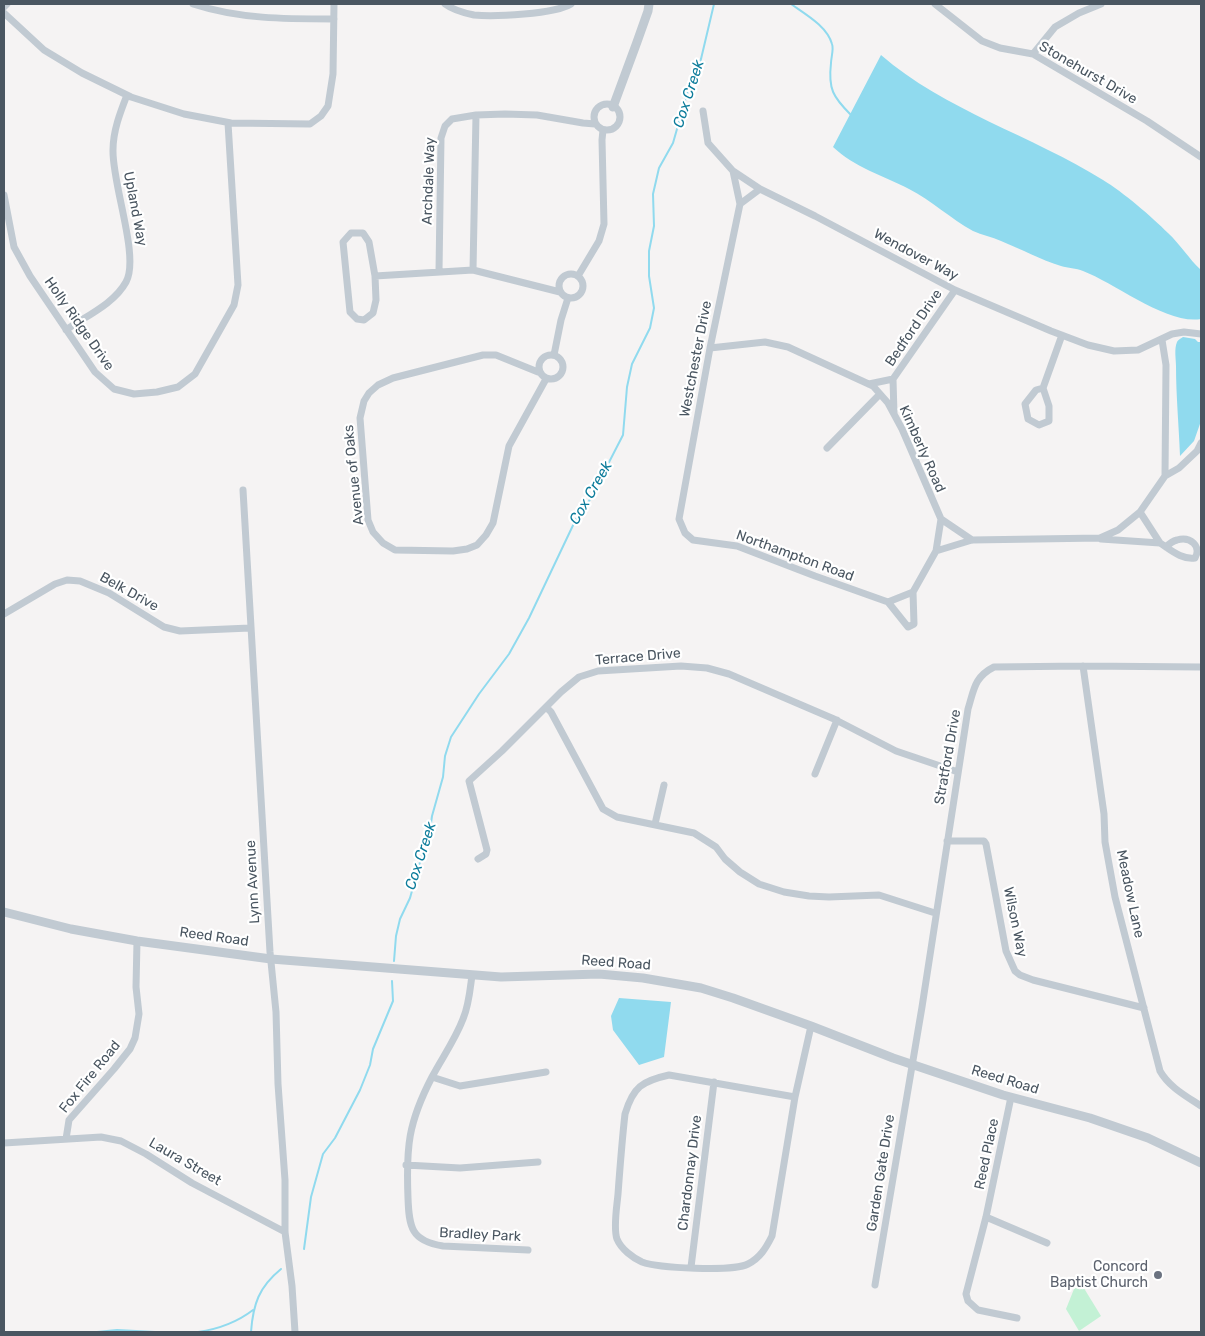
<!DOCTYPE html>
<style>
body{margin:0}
#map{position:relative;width:1205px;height:1336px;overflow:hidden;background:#f5f3f3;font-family:Rubik,sans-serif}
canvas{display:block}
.frame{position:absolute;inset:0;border:5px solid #4a5661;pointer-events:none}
</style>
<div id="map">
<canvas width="1205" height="1336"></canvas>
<div class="frame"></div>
</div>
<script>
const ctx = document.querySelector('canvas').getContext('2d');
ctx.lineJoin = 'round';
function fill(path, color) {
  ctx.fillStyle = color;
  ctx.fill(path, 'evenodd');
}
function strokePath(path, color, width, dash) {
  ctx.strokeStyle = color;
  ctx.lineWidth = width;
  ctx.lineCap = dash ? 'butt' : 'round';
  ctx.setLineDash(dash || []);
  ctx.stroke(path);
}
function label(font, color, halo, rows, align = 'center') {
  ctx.font = font + ' Rubik,sans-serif';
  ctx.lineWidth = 4.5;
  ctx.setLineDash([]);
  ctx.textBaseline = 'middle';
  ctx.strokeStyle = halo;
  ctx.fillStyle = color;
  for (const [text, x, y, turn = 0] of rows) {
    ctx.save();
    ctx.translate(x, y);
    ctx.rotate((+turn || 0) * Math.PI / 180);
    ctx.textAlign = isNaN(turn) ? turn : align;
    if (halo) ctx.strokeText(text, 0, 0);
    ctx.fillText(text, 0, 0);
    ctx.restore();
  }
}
const green = new Path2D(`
 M 1082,1285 L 1101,1316 L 1079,1331 L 1066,1309 L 1074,1289 Z`);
const water = new Path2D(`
 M 881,55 C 944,110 1033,136 1103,180 C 1123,192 1152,217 1168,233 C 1180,244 1189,259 1201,270 L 1201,319 C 1167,325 1115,283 1083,271 C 1076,268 1068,268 1061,266 C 1041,260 1021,249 1001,241 C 992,237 982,235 973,231 C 951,219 931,200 909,189 C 884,176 854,167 833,147 Z
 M 1183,337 L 1195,339 L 1198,342 L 1201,342 L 1201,421 L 1194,441 L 1180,456 C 1179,427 1176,396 1176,366 C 1176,359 1174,349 1177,342 C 1179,339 1180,339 1183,337 Z
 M 619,998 L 671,1002 L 664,1057 L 639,1065 L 613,1030 L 611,1016 Z`);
const stream = new Path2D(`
 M 791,4 C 805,14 827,26 832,44 C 834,49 831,58 831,63 C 828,89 833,97 851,115
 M 394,961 L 396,936 L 400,919 L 410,898 L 422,855 L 429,838 L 432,816 L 443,777 L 445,756 L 451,737 L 479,694 L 509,654 L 529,618 L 576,519 L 587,505 L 623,435 L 627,387 L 632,364 L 650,328 L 654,308 L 649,276 L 649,251 L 654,226 L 653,194 L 659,168 L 673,143 L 689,87 L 701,59 L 714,4
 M 304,1249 L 311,1197 L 323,1154 L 335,1138 L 360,1090 L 370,1065 L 373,1049 L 393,1001 L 392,981
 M 97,1332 L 117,1330 L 155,1332
 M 198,1332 C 219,1329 236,1323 253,1310
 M 251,1332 C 253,1304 259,1287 281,1269`);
const minor = new Path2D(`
 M 193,4 C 239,19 285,19 334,19
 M 445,4 C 453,10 464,13 474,15 C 494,17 555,14 571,4
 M 935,4 L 982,41 L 1000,48 L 1033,54 L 1147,121 L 1201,157
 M 4,7 L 7,4
 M 4,13 L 44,50 L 82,73 L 131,97 L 184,114 L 231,123 L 310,124 L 321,116 L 328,106 L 333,74 L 334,4
 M 1033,54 L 1055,27 L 1079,13 L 1101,4
 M594 117a13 13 0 1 1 26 0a13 13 0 1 1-26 0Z
 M 703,111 L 708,143 L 733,171 L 760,189 L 815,216 L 955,290 L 1051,331 L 1088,345 L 1114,351 L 1138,350 L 1172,334 L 1184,332 L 1201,334
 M 733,171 L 740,204
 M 760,189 L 740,204 L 710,348 L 679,519 L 685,533 L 693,540 L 737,546 L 815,576 L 888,602 L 913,592 L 936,551 L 972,540 L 1100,538 L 1118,530 L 1140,512 L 1165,476 L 1179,468 L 1197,451 L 1201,443
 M 4,195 L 14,247 L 30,276 L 95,372 L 114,389 L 134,394 L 157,392 L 178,387 L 195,374 L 234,305 L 238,285 L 228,123
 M 473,270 L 476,115
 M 439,271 L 441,138 L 445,126 L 452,119 L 476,115 L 505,114 L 537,115 L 583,123 L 595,124
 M559 286a12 12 0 1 1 24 0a12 12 0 1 1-24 0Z
 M 375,276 L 376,300 L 373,313 L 364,320 L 357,319 L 350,312 L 343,242 L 351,233 L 363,233 L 369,242 L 375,276 L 473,270 L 560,292
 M 578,276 L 599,241 L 604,224 L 602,140 L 603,130
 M 66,330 C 86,316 114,304 126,282 C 140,257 112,184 113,150 C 113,131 120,113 127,95
 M 1162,340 L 1166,365 L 1165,476
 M 710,348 L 765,342 L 788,347 L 873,386 L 888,403 L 902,429 L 941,519 L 936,551
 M539 367a12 12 0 1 1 24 0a12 12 0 1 1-24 0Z
 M 554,355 L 561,320 L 568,298
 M 538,372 L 496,355 L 483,355 L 393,378 L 378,385 L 369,393 L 364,401 L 360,418 L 368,520 L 373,532 L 383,543 L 395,550 L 453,551 L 467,549 L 477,545 L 486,535 L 493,523 L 509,446 L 546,379
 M 893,379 L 894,414
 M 869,384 L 893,379 L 955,290
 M 1043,388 L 1049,406 L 1049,421 L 1039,425 L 1028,419 L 1025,404 L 1036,390 Z
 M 1043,388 L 1062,335
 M 827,448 L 880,394
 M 243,490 L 270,952 L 276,1012 L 278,1084 L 285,1180 L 285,1232 L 292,1286 L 295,1332
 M 941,519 L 972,540
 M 1101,539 L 1160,543 L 1140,512
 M 1160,543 C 1171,550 1182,560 1195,558 C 1202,546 1190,536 1177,540 C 1173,541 1169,544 1166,547
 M 888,602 L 908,627 L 914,624 L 913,592
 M 4,614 L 55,584 L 67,580 L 80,581 L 109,593 L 164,627 L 180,631 L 250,628
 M 1083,666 L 1104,814 L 1105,842 L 1115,897 L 1160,1071 C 1169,1087 1186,1096 1201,1106
 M 546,707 L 551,712 L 603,809 L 617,817 L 694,833 L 716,847 L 725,859 L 740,872 L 759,884 L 784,892 L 809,896 L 829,897 L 879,895 L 935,913
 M 815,774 L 837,720
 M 655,824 L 664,785
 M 947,841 L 984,841 L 986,844 L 1006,951 L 1015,971 L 1020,975 L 1033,980 L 1144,1008
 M 478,859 L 486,854 L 487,850 L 469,781 L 502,751 L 561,692 L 579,677 L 598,671 L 681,666 L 707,668 L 729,674 L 834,719 L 896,751 L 958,772
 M 472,975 C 470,990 469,1005 463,1019 C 455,1040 442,1058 432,1077 C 408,1123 406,1147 408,1198 C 409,1227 411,1241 443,1246 L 528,1250
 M 432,1077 L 460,1086 L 546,1072
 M 795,1097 L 669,1075 C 642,1081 633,1087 625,1114 C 622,1140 620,1167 618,1194 C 617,1206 613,1228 617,1239 C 621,1249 633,1258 642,1262 C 658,1268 732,1272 748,1264 C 760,1258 766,1248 772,1236 L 795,1097 L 811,1026
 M 1011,1097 L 986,1217 L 966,1294 L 968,1301 L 978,1310 L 1017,1318
 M 66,1139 L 69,1120 L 114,1069 L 130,1049 L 135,1038 L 139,1014 L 136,987 L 137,941
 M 4,1143 L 101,1137 L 121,1141 L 146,1154 L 192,1183 L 285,1232
 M 406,1165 L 460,1168 L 538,1162
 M 986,1217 L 1047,1243
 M 691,1267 L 714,1082
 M 875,1285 L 922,1007 L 968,709 C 974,690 974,677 994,667 L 1083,666 L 1201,667`);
const tertiary = new Path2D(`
 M 613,107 L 637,42 L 648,11 L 649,4
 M 4,912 L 71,929 L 137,941 L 271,959 L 501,977 L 599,974 L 643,978 L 701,988 L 733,998 L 811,1026 L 893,1058 L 1003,1095 L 1090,1118 L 1148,1138 L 1201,1163`);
const markers = [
 [1158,1275,5,"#6b7280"]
];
const streetNames = [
 ["Stonehurst Drive",1088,73,30],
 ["Archdale Way",429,181,-88],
 ["Upland Way",135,209,79],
 ["Wendover Way",916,255,28],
 ["Holly Ridge Drive",79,324,55],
 ["Bedford Drive",914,328,-56],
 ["Westchester Drive",696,359,-79],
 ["Kimberly Road",922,449,66],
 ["Avenue of Oaks",354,475,-96],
 ["Northampton Road",795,556,20],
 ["Belk Drive",129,592,29],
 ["Terrace Drive",638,657,-5],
 ["Stratford Drive",948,757,-80],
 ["Lynn Avenue",253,882,-93],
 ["Meadow Lane",1130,894,78],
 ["Wilson Way",1015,922,78],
 ["Reed Road",214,937,8],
 ["Reed Road",616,963,4],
 ["Fox Fire Road",90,1077,-51],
 ["Reed Road",1005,1080,17],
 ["Reed Place",987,1154,-78],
 ["Laura Street",185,1162,30],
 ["Chardonnay Drive",690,1173,-83],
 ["Garden Gate Drive",881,1173,-81],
 ["Bradley Park",480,1235,3]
];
const worshipNames = [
 ["Concord",1148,1267],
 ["Baptist Church",1148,1283]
];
const waterNames = [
 ["Cox Creek",689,94,-72],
 ["Cox Creek",591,493,-60],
 ["Cox Creek",421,856,-72]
];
fill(green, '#c3f1d5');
fill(water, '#90daee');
strokePath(stream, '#90daee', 2);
strokePath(minor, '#c1cad2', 7);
strokePath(tertiary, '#c1cad2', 9);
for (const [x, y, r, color] of markers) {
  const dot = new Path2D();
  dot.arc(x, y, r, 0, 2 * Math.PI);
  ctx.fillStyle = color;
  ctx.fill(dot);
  strokePath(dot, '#fff', 2);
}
label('14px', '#4a5661', '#fff', streetNames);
label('14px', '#5b616d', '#fff', worshipNames, 'right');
label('italic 15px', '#0c7c9b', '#fff', waterNames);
</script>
